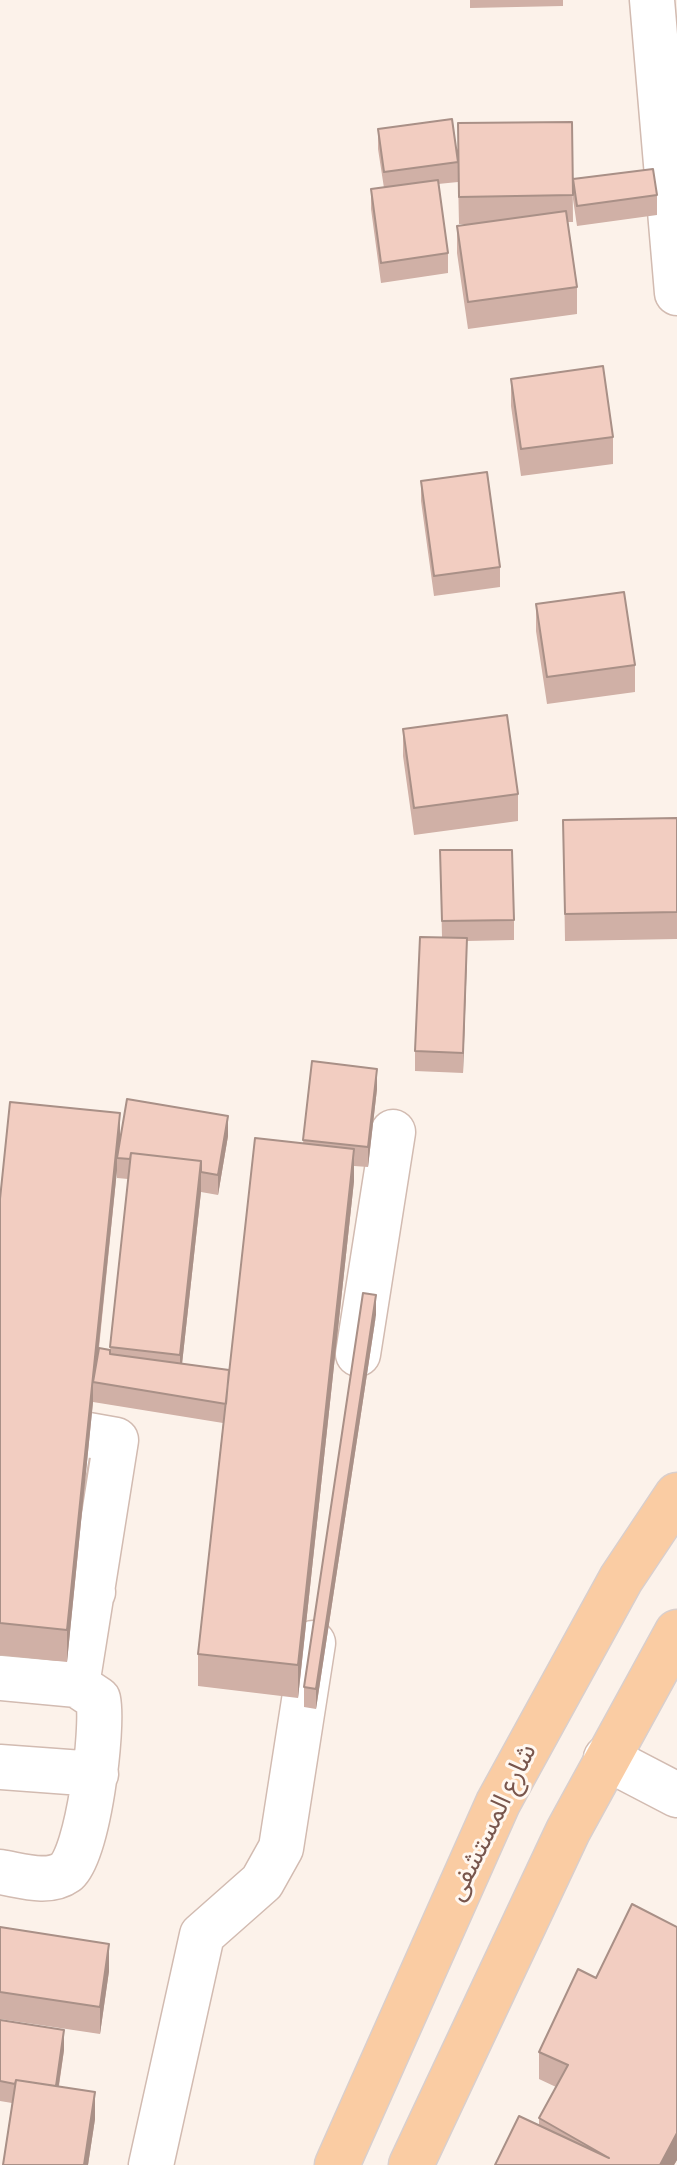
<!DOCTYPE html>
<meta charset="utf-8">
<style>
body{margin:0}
canvas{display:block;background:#fcf2ea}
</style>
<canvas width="677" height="2165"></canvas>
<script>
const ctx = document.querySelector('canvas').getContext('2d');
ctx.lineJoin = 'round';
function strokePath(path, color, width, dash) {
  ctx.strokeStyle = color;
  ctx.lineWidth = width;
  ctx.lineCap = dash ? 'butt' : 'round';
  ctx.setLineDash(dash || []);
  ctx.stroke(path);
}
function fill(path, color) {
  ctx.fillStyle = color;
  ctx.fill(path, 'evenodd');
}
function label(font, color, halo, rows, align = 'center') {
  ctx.font = font + ' "Roboto Condensed","Noto Sans Arabic",sans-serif';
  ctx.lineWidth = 6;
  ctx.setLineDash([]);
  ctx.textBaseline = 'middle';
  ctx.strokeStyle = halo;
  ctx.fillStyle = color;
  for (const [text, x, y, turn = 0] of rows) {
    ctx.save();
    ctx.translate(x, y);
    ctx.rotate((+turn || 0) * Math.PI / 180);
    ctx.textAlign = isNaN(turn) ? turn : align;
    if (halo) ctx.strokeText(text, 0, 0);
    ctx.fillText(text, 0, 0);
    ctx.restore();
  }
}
const minor = new Path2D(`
 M 652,0 L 677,293
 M 358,1354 L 393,1132
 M 0,1678 L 77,1685 L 98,1699 C 104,1727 88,1856 66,1872 C 48,1885 20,1875 0,1872
 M 77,1685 L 116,1440 L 71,1432 L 54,1529 L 93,1592
 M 606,1758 L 677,1795
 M 0,1767 L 96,1774
 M 151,2165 L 202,1935 L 262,1882 L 281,1848 L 313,1643`);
const major = new Path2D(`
 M 337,2165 L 498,1803 L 621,1579 L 677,1495
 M 411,2165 L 568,1831 L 677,1632`);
const wall = new Path2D(`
 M 470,0 L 563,0 L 563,6 L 470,8 Z
 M 572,122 L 573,222 L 568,222 L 577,287 L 577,314 L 468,329 L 457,253 L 457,226 L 473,224 L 459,224 L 458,179 L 458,182 L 438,184 L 448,253 L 448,273 L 381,283 L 371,209 L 371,189 L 384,188 L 378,149 L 378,129 L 458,159 Z
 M 573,179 L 657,195 L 657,215 L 577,226 L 573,199 Z
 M 511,379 L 613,437 L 613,464 L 521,476 L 511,406 Z
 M 421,481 L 500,567 L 500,587 L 434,596 L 421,501 Z
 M 536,604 L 635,665 L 635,692 L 547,704 L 536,631 Z
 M 403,729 L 518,794 L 518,821 L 414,835 L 403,756 Z
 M 677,818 L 677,939 L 565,941 L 563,820 Z
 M 440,850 L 514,920 L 514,940 L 467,941 L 463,1073 L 415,1071 L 415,1051 L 442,937 Z
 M 312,1061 L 377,1089 L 368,1167 L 354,1166 L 354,1181 L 298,1698 L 198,1686 L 198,1654 L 223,1423 L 93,1402 L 67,1662 L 0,1655 L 0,1199 L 120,1142 L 228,1136 L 218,1195 L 201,1192 L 182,1364 L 229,1370 L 303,1143 ZM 117,1170 L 117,1178 L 128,1179 L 110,1350 L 99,1348 Z
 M 376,1315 L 316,1709 L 304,1707 L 304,1687 Z
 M 0,1927 L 109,1971 L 100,2034 L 0,2019 Z
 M 578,1969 L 677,2160 L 674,2165 L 495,2165 L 539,2125 L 539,2118 L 556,2087 L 539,2079 L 539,2052 Z
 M 0,2020 L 64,2050 L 59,2086 L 95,2119 L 88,2165 L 3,2165 L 12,2103 L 0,2101 Z`);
const shadedWall = new Path2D(`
 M 467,938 L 467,958 L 463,1073 L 463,1053 Z
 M 377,1069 L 377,1089 L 368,1167 L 368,1147 Z
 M 120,1113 L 120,1145 L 117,1158 L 117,1170 L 95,1382 L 93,1382 L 93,1402 L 67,1662 L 67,1630 Z
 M 228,1116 L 228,1136 L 218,1195 L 218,1175 Z
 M 354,1149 L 354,1181 L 298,1698 L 298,1665 Z
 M 201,1161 L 201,1192 L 180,1382 L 180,1355 Z
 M 376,1295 L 376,1315 L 316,1709 L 316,1689 Z
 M 109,1944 L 109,1971 L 100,2034 L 100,2007 Z
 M 64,2030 L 64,2050 L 55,2110 L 55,2090 Z
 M 95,2092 L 95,2119 L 88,2165 L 84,2165 Z
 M 677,2133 L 677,2160 L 674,2165 L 660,2165 Z`);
const building = new Path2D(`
 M 452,119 L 458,162 L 384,172 L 378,129 Z
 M 572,122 L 573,195 L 459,197 L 458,123 Z
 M 653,169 L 657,195 L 577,206 L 573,179 Z
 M 438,180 L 448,253 L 381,263 L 371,189 Z
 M 566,211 L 577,287 L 468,302 L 457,226 Z
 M 603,366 L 613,437 L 521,449 L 511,379 Z
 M 487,472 L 500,567 L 434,576 L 421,481 Z
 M 624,592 L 635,665 L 547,677 L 536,604 Z
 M 507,715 L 518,794 L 414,808 L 403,729 Z
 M 677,818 L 677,912 L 565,914 L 563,820 Z
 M 440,850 L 512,850 L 514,920 L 442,921 Z
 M 420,937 L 467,938 L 463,1053 L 415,1051 Z
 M 312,1061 L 377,1069 L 368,1147 L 303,1140 Z
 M 127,1099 L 228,1116 L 218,1175 L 201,1172 L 201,1161 L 131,1153 L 130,1159 L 117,1158 Z
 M 10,1102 L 120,1113 L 67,1630 L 0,1623 L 0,1199 Z
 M 255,1138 L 354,1149 L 298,1665 L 198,1654 Z
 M 131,1153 L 201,1161 L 180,1355 L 110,1347 Z
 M 363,1293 L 376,1295 L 316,1689 L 304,1687 Z
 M 99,1348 L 110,1350 L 110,1354 L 229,1370 L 226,1404 L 93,1382 Z
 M 632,1904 L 677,1927 L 677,2133 L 660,2165 L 495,2165 L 519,2116 L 609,2158 L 539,2118 L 568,2065 L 539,2052 L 578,1969 L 596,1978 Z
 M 0,1927 L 109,1944 L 100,2007 L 0,1992 Z
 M 0,2020 L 64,2030 L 56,2086 L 16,2080 L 15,2084 L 0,2081 Z
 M 16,2080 L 95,2092 L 84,2165 L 3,2165 Z`);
const streetNames = [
 ["شارع المستشفى",493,1823,-64]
];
strokePath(minor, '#d2bbb1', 47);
strokePath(major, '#d9cfcd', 47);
strokePath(minor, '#fff', 44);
strokePath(major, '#facca3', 44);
fill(wall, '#d0b0a6');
fill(shadedWall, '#a99087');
fill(building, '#f2cdc1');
strokePath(building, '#a99087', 2);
label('26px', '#78554c', '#fff7f0', streetNames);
</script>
